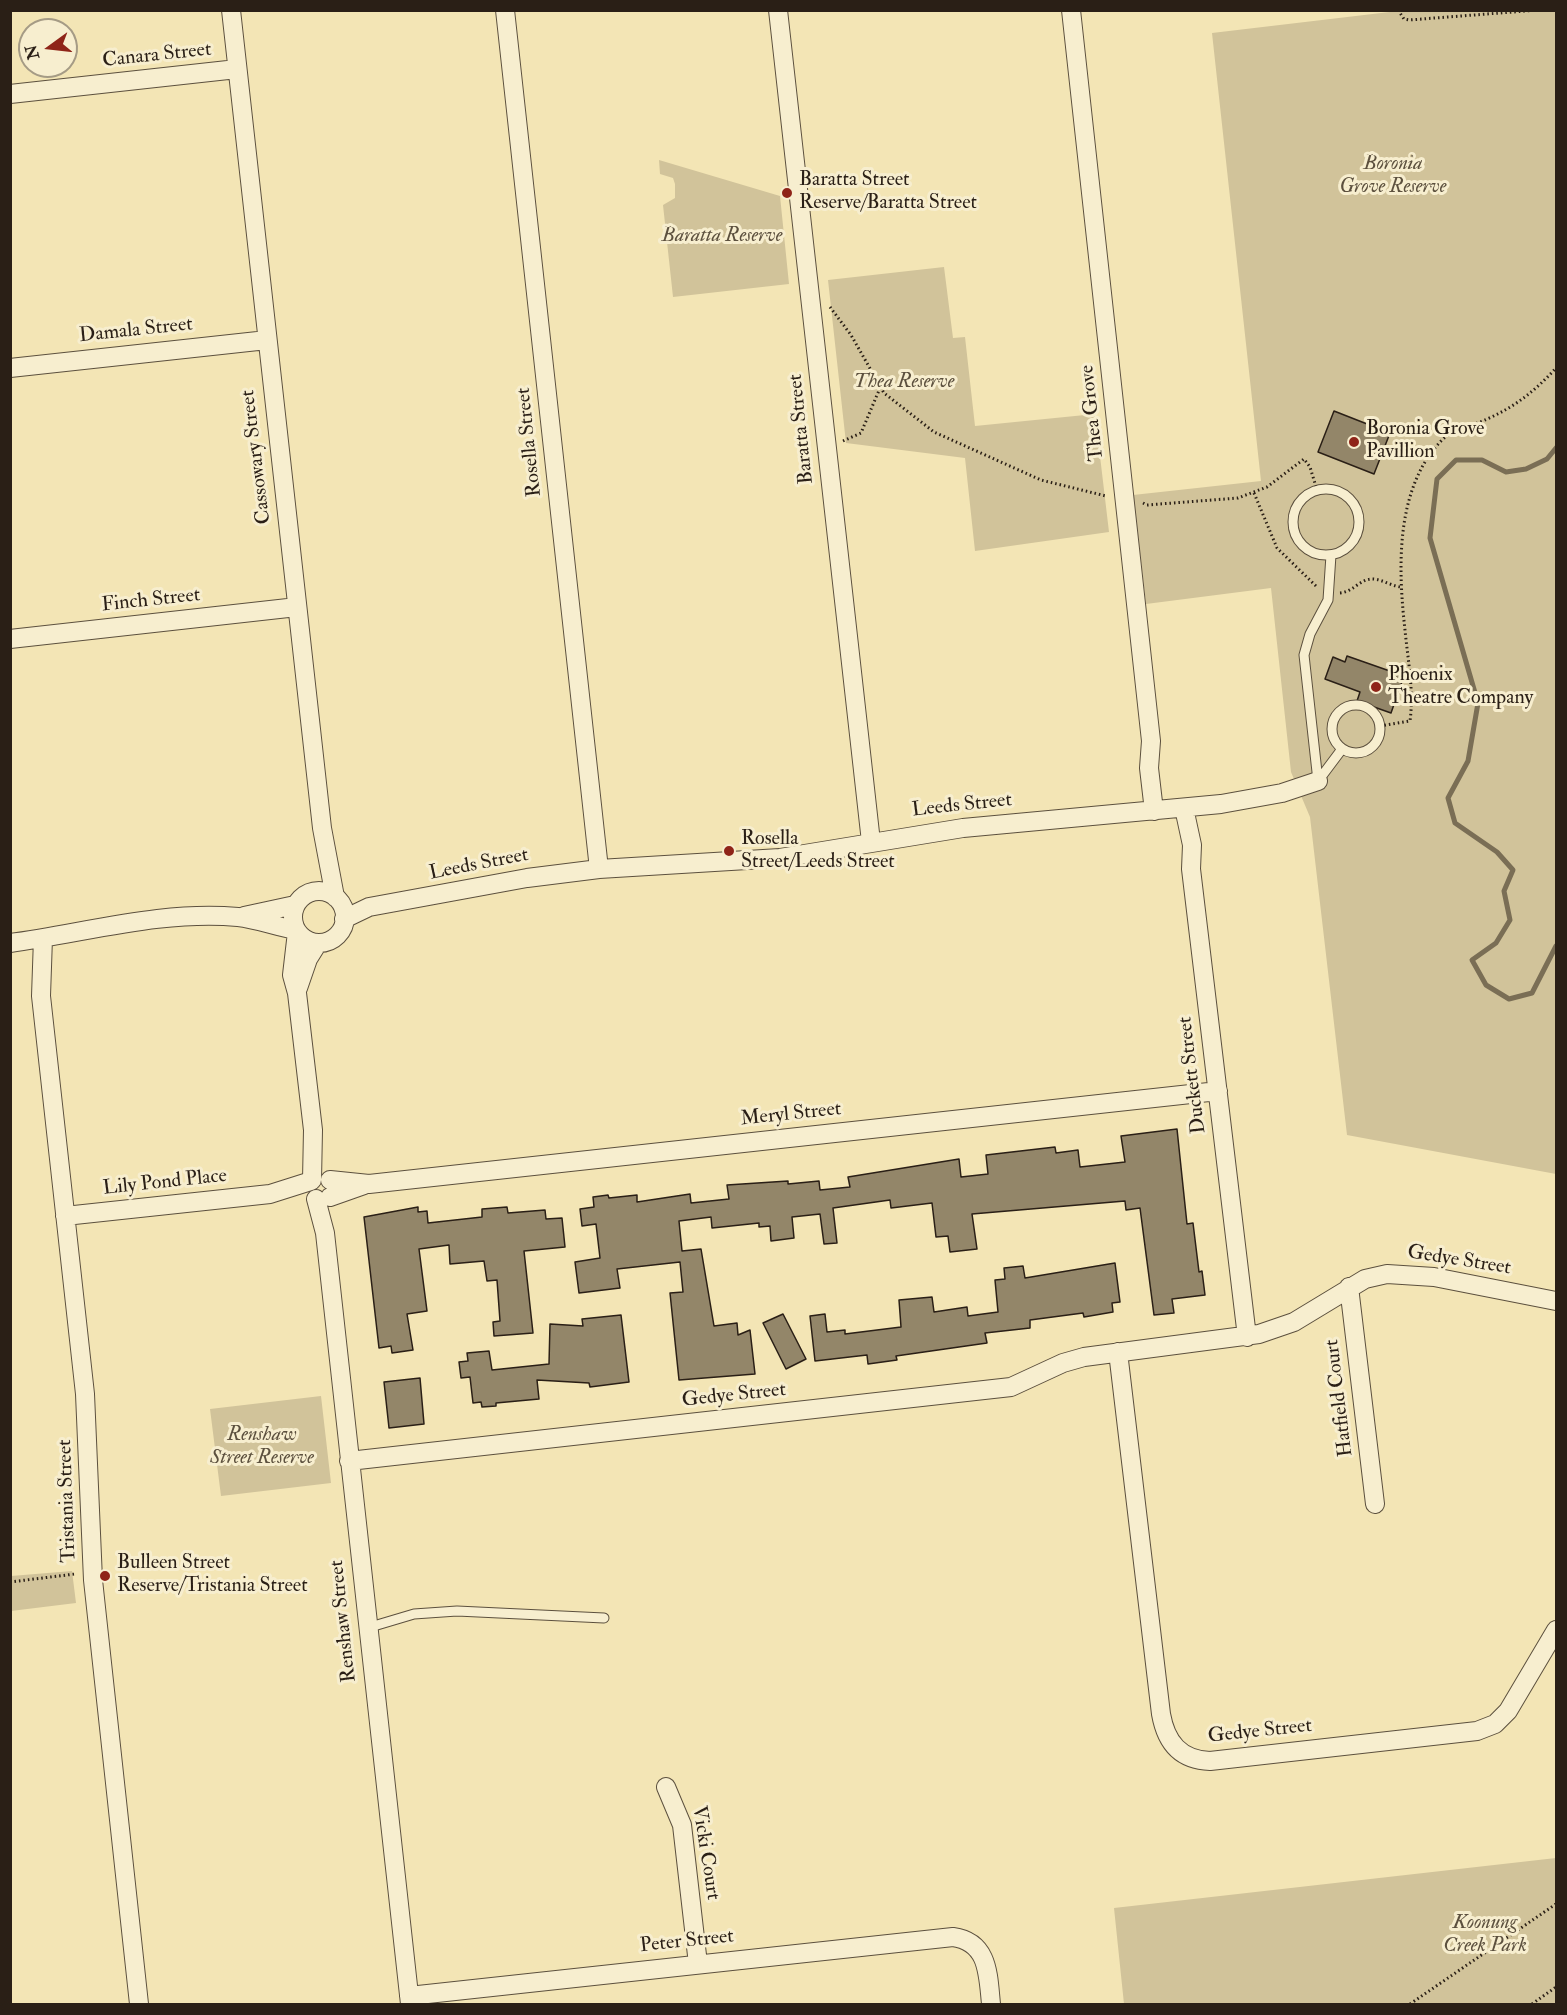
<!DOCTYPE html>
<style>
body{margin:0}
#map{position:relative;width:1567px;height:2015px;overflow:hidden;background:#f3e5b5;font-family:"IM FELL Double Pica",serif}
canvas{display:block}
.frame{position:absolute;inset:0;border:12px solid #2a1f16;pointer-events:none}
.north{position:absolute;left:18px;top:18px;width:60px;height:60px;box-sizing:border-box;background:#f7eecf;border:2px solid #a59b85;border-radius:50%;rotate:255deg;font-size:16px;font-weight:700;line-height:24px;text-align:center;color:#2a1f16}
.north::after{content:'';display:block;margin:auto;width:21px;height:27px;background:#8f2418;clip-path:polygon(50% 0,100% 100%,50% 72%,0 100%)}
</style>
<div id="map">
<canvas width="1567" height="2015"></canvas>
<div class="frame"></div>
<div class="north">N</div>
</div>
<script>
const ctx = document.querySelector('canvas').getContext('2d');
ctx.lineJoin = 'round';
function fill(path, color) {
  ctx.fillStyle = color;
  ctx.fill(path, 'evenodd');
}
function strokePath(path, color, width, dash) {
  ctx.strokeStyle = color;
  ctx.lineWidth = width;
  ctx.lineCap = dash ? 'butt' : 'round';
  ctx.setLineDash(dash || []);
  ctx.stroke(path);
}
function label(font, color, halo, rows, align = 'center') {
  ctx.font = font + ' "IM FELL Double Pica",serif';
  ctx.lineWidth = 6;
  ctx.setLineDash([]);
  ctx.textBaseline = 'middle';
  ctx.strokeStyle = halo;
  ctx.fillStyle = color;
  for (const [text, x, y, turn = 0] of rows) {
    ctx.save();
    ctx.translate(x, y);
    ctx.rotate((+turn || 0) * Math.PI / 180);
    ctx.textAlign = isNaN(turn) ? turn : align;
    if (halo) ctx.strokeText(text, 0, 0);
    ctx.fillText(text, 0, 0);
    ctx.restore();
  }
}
const green = new Path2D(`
 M 1398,11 L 1556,11 L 1556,1174 L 1347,1135 L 1310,817 L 1291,772 L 1271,588 L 1146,604 L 1133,495 L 1261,481 L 1212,33 Z
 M 659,160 L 780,196 L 789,284 L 673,297 L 663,205 L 675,198 L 675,184 L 673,178 L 660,174 Z
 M 944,267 L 953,338 L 965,337 L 975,426 L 1095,414 L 1109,532 L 975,551 L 965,458 L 846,443 L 828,280 Z
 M 321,1396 L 331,1483 L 221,1496 L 210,1409 Z
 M 72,1571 L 76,1603 L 11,1611 L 11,1576 Z
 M 1556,1858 L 1556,2004 L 1124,2004 L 1114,1908 Z`);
const stream = new Path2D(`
 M 1556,448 L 1547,459 L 1526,469 L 1506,472 L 1482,460 L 1456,460 L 1437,479 L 1430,538 L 1478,703 L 1468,761 L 1448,798 L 1455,823 L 1497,852 L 1513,870 L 1504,891 L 1510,920 L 1496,943 L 1472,960 L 1486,985 L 1509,999 L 1532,993 L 1556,946`);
const building = new Path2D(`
 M 1334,411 L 1390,433 L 1374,474 L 1318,452 Z
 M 1347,656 L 1404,676 L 1391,713 L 1357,701 L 1360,692 L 1325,679 L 1333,657 L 1345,662 Z
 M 1177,1129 L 1187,1224 L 1193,1223 L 1199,1272 L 1202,1271 L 1205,1295 L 1172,1299 L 1174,1313 L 1154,1315 L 1140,1208 L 1126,1210 L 1125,1201 L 972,1214 L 977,1249 L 950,1252 L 948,1236 L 936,1237 L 932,1203 L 891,1208 L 890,1200 L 833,1208 L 837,1243 L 824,1244 L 820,1214 L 792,1217 L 794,1238 L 771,1241 L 770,1226 L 759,1227 L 759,1223 L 712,1228 L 711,1217 L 679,1221 L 682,1251 L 701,1249 L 714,1326 L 737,1323 L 738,1335 L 750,1330 L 755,1374 L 679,1380 L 670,1293 L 683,1292 L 680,1262 L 617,1269 L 620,1288 L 579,1293 L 575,1262 L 600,1258 L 596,1224 L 582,1226 L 580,1209 L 594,1207 L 593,1197 L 608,1195 L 609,1198 L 637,1195 L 637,1202 L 690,1194 L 691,1203 L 729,1199 L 727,1185 L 788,1181 L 788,1184 L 819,1181 L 820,1190 L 850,1187 L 848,1177 L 959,1159 L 961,1177 L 988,1174 L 986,1155 L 1055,1147 L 1056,1153 L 1078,1150 L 1080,1167 L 1125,1162 L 1121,1136 Z
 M 418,1207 L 418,1212 L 427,1211 L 428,1223 L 482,1217 L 482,1209 L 507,1207 L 508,1213 L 545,1210 L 546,1219 L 562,1218 L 565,1247 L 524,1251 L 533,1333 L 494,1336 L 493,1322 L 500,1321 L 497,1280 L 487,1281 L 484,1261 L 450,1264 L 449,1245 L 419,1249 L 427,1311 L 407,1314 L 413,1350 L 392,1353 L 391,1346 L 379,1348 L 364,1217 Z
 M 1115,1263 L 1120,1302 L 1112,1303 L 1113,1312 L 1084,1317 L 1083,1313 L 1030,1320 L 1030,1328 L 985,1333 L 987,1343 L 896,1356 L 897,1360 L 868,1364 L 867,1355 L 815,1361 L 810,1316 L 825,1314 L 827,1332 L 845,1330 L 845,1334 L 901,1327 L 899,1300 L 932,1297 L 934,1312 L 967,1307 L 968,1316 L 998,1312 L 995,1280 L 1005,1279 L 1004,1268 L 1023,1266 L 1025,1278 Z
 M 783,1314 L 806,1359 L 786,1369 L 763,1323 Z
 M 621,1315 L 629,1382 L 590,1387 L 589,1383 L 537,1380 L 539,1399 L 496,1403 L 496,1406 L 482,1407 L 481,1402 L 473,1403 L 470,1377 L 461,1378 L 459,1362 L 468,1361 L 467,1353 L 489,1351 L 492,1370 L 549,1364 L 550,1324 L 583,1326 L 582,1319 Z
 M 420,1378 L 424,1424 L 389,1428 L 384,1382 Z`);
const path = new Path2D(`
 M 1398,10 L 1404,19 L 1409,20 L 1539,10
 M 830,307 L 851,335 L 884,393 L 934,432 L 1041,480 L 1106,496
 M 843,441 L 861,433 L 880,388
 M 1254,493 L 1277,548 L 1316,586
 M 1143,503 L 1147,505 L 1238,498 L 1267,487 L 1304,459 L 1310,467 L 1317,490
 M 1340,593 C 1353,592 1360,579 1372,579 C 1382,579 1391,586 1401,587
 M 1380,726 L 1410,721 C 1414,691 1408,661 1405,630 C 1398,568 1395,488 1442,440 C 1454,428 1473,426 1487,419 C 1515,407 1536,390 1556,368
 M 10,1582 L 75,1574
 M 1410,2004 L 1556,1904
 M 1532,2004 L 1556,1987`);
const service = new Path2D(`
 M1293 522a33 33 0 1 1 66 0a33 33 0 1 1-66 0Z
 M1332 729a24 24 0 1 1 48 0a24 24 0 1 1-48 0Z
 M 1318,781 L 1304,655 L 1310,634 L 1328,600 L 1331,555
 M 1318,781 L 1342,749
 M 367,1628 L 414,1614 L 457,1611 L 604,1618`);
const minor = new Path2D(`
 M 231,10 L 322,828 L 335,897
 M 505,10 L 599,869
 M 778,10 L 871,842
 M 1071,10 L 1151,741 L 1149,768 L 1154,811
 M 10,94 L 237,69
 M 10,368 L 267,340
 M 10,639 L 297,607
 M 1184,808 L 1192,845 L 1191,869 L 1247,1337
 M293 917a26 26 0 1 1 52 0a26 26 0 1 1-52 0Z
 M 244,916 L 295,905
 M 344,919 L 369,907 L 527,878 L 599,869 L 780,858 L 963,828 L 1221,804 L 1282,793 L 1318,781
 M 297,932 L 292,975 L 297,993 L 313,1130 L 312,1180
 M 43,938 L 41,996 L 85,1394 L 93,1580 L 139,2004
 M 10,943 C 85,933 162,910 238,917 C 257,919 277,927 296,930
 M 298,988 L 308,959 L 318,943
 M 330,1180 L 369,1184 L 1218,1091
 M 330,1197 L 364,1185
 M 316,1199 L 325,1233 L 410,2004
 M 65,1216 L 270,1194 L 311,1181
 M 1349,1287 L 1375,1504
 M 1118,1352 L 1161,1714 C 1166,1742 1180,1760 1210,1761 L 1477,1731 L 1495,1724 L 1508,1711 L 1556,1630
 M 349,1461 L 1011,1387 L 1063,1363 L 1084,1357 L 1259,1334 L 1294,1322 L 1365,1279 L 1387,1274 L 1434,1277 L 1556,1301
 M 666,1787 L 682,1825 L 698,1964
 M 409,1996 L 953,1937 C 989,1942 988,1975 991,2004`);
const markers = [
 [787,193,6,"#8f2418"],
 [1354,442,6,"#8f2418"],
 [1376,687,6,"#8f2418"],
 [729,851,6,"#8f2418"],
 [105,1576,6,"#8f2418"]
];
const streetNames = [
 ["Canara Street",157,56,-6],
 ["Damala Street",136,331,-6],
 ["Thea Grove",1093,413,-96],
 ["Baratta Street",802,429,-96],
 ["Rosella Street",530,442,-96],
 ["Cassowary Street",257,457,-97],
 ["Finch Street",151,601,-6],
 ["Leeds Street",962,806,-6],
 ["Leeds Street",479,865,-11],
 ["Duckett Street",1193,1075,-97],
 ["Meryl Street",791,1115,-6],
 ["Lily Pond Place",165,1183,-6],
 ["Gedye Street",1459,1261,9],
 ["Gedye Street",734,1396,-6],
 ["Hatfield Court",1340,1398,-97],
 ["Tristania Street",68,1501,-92],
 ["Renshaw Street",344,1621,-96],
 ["Gedye Street",1260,1732,-6],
 ["Vicki Court",705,1853,81],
 ["Peter Street",687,1942,-6]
];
const parkNames = [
 ["Boronia",1393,165],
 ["Grove Reserve",1393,188],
 ["Baratta Reserve",722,237],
 ["Thea Reserve",904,383],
 ["Renshaw",262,1436],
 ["Street Reserve",262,1459],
 ["Koonung",1485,1924],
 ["Creek Park",1485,1947]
];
const poiNames = [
 ["Baratta Street",799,181],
 ["Reserve/Baratta Street",799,204],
 ["Boronia Grove",1366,430],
 ["Pavillion",1366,453],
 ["Phoenix",1388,676],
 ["Theatre Company",1388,699],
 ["Rosella",741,840],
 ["Street/Leeds Street",741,863],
 ["Bulleen Street",117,1564],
 ["Reserve/Tristania Street",117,1587]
];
fill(green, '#d1c39a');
strokePath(stream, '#7a6e55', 5);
fill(building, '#938669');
strokePath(building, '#2a1f16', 1.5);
strokePath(service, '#5c503e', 11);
strokePath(minor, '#5c503e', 20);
strokePath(path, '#2a1f16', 3, [1.5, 3]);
strokePath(service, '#f7eecf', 9);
strokePath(minor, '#f7eecf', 18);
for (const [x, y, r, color] of markers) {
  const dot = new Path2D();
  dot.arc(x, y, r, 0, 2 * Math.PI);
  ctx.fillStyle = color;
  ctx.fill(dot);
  strokePath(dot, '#f7eecf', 2);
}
label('20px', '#2a1f16', '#f7eecf', streetNames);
label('italic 20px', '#5c503e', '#f7eecf', parkNames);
label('20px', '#2a1f16', '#f7eecf', poiNames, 'left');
</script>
